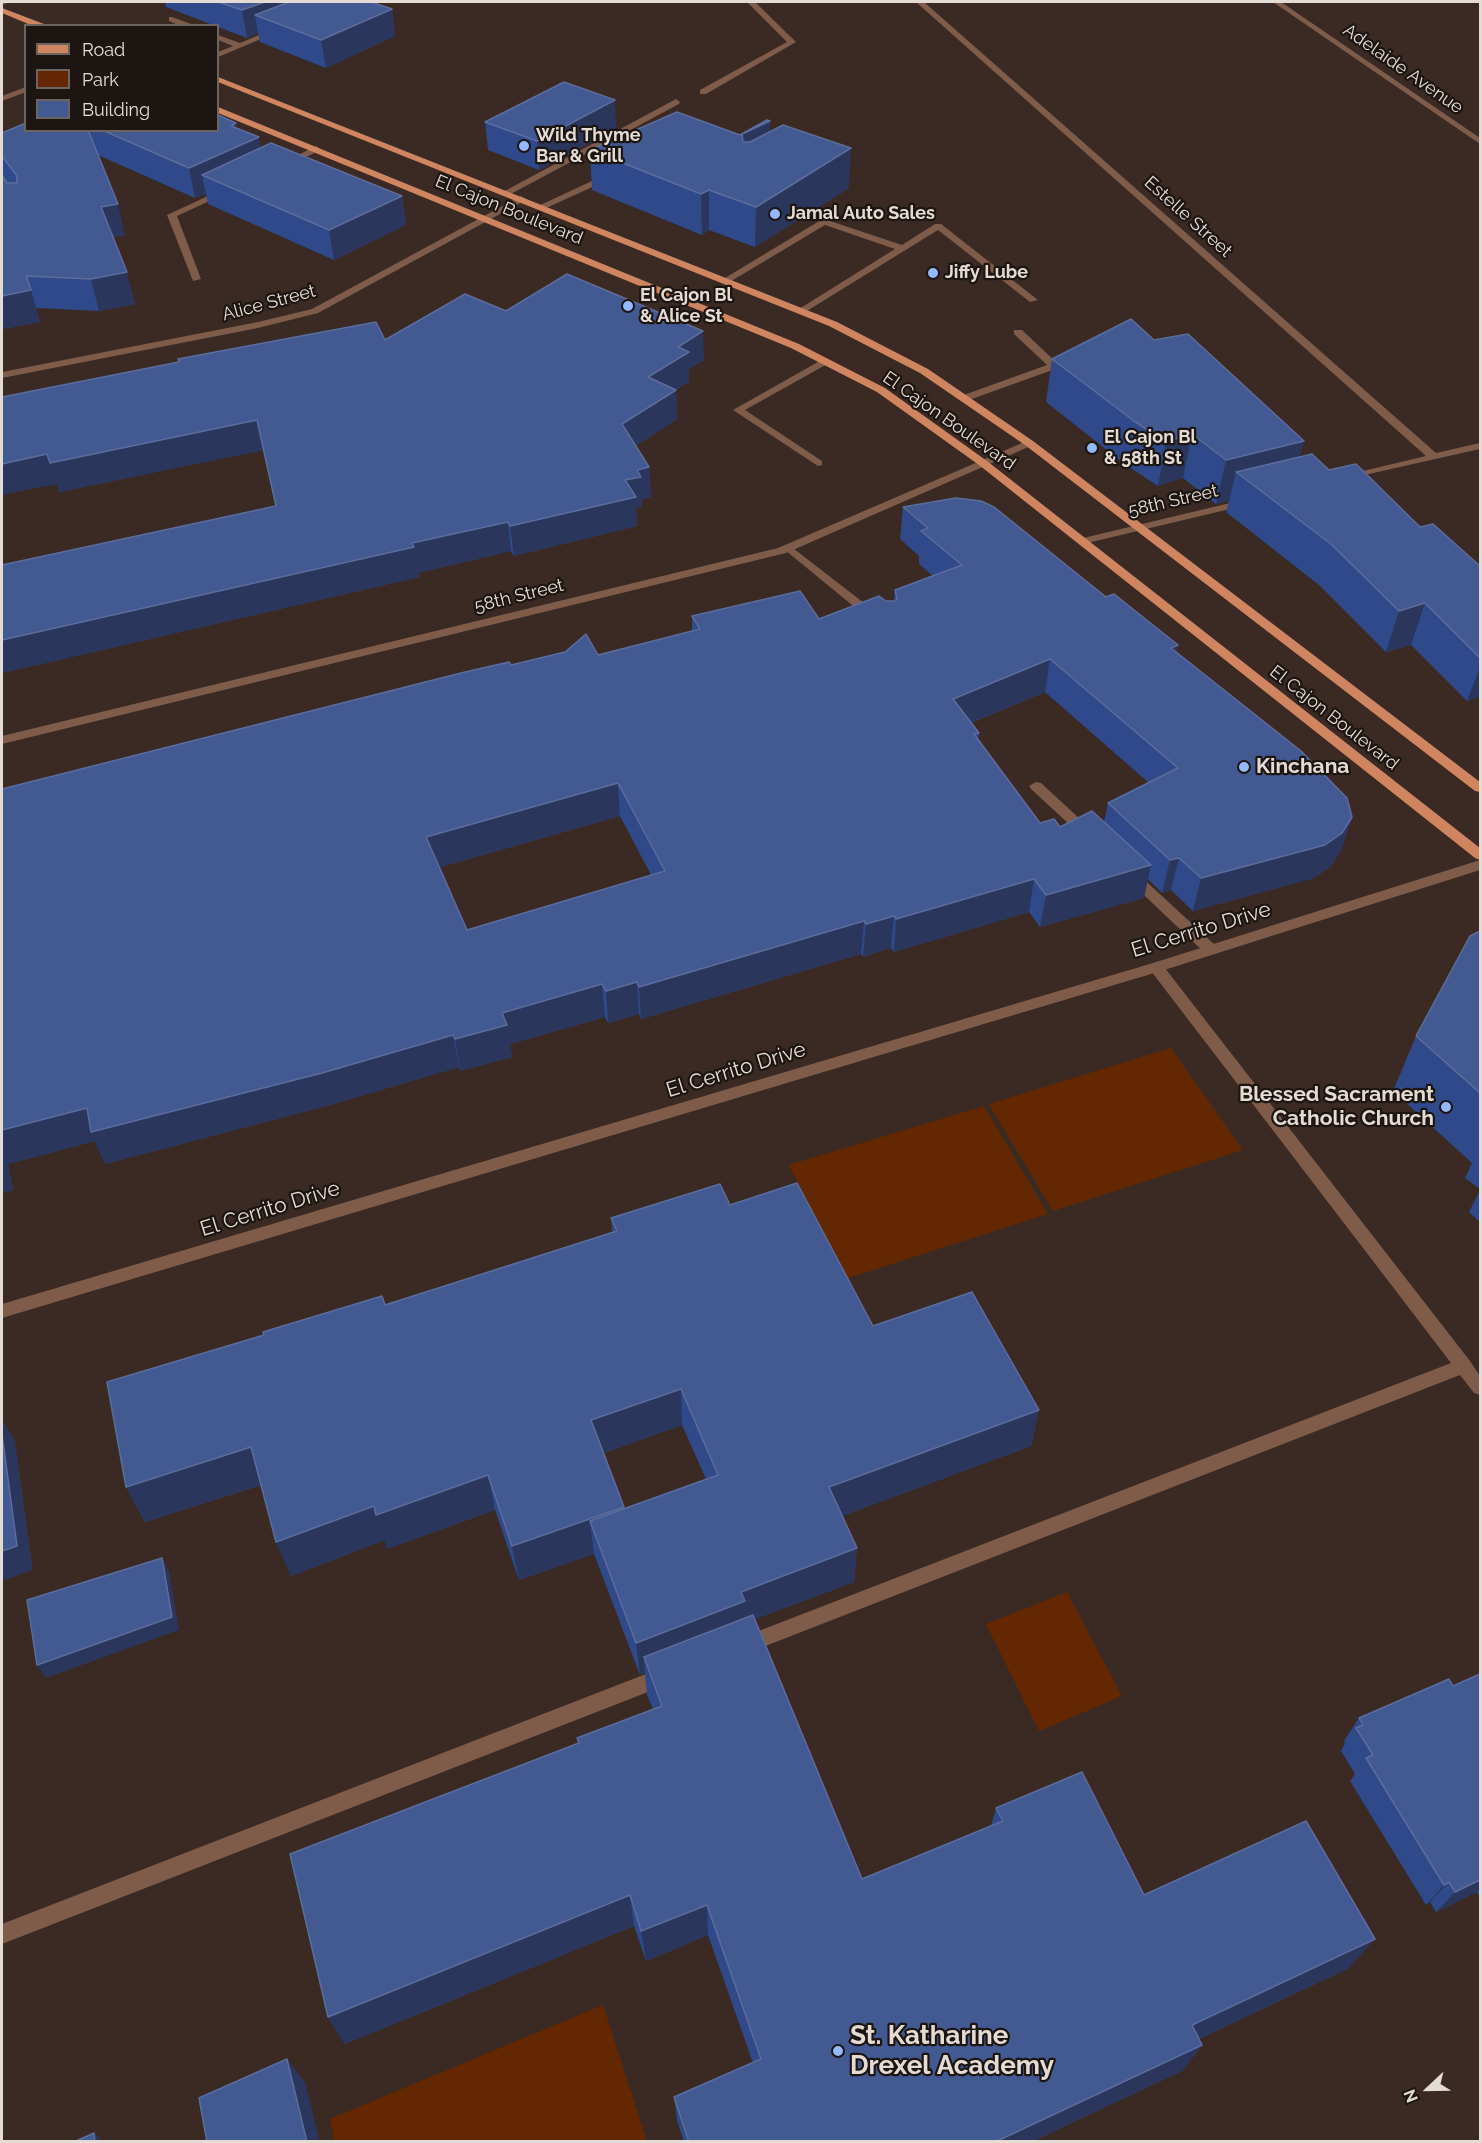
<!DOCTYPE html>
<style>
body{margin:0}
#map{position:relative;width:1482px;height:2143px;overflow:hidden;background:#3a2a23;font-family:Raleway,sans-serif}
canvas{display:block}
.frame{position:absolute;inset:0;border:3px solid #e5dbd5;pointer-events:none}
.legend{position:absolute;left:24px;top:24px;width:195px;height:108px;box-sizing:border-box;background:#1c1511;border:2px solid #6c645f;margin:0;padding:8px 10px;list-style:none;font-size:18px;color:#e5dbd5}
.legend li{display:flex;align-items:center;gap:12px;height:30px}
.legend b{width:30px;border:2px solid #6c645f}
.north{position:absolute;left:1398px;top:2059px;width:60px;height:60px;-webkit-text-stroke:4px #1c1511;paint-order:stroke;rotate:248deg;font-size:16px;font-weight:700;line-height:24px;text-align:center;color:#e5dbd5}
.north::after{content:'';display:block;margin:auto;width:21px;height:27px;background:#e5dbd5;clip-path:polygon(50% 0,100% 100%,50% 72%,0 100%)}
</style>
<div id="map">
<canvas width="1482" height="2143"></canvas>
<div class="frame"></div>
<ul class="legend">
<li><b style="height:8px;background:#cf8660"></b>Road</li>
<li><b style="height:16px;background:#632801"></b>Park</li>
<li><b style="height:16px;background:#425992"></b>Building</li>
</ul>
<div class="north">N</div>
</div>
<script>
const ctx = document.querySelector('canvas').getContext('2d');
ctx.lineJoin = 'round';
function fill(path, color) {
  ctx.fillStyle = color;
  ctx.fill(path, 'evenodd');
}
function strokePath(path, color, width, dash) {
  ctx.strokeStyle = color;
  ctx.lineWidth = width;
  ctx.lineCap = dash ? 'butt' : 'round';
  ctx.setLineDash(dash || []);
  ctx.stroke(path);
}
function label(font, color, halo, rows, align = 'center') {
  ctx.font = font + ' Raleway,sans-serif';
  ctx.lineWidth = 4.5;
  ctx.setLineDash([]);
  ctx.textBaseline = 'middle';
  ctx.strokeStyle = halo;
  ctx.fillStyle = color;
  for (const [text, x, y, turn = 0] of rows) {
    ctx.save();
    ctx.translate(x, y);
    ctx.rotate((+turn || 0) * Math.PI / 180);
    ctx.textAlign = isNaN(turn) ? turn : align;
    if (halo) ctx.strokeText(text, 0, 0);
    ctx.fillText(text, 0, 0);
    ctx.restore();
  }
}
const green = new Path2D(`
 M 1171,1048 L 1243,1150 L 1053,1211 L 989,1104 Z
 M 984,1106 L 1048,1214 L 845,1279 L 789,1165 Z
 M 1067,1592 L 1122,1696 L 1039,1731 L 986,1624 Z
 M 603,2005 L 647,2141 L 335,2141 L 330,2119 Z`);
const service = new Path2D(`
 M 2,2 L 10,2 L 2,5 Z
 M 747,2 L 755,2 L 796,42 L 706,94 L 700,94 L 700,90 L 787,42 Z
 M 172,17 L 191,24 L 192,26 L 180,26 L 169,21 L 169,17 Z
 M 273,29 L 280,31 L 218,57 L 218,52 L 233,46 L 218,40 L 218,35 L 240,43 Z
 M 676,99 L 680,102 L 679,104 L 509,195 L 501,193 Z
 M 316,146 L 320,149 L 319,151 L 289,165 L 282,163 Z
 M 609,173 L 613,176 L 612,178 L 544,209 L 536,207 Z
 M 223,189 L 231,191 L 177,216 L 201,279 L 193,281 L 167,215 Z
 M 821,220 L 827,220 L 902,245 L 935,224 L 941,224 L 1038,300 L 1030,302 L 938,230 L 802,314 L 799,313 L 799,309 L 895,249 L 825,225 L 728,283 L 720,281 Z
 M 1014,330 L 1022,330 L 1058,364 L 1058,368 L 969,400 L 961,400 L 961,396 L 1047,365 L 1014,334 Z
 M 825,358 L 830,361 L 829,363 L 745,410 L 822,461 L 822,465 L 818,466 L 733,410 Z
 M 789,545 L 877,613 L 877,619 L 869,619 L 785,550 L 785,546 Z
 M 1036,782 L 1041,783 L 1093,831 L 1095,834 L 1093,837 L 1083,837 L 1031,789 L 1029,786 Z
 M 1131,870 L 1136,872 L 1215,945 L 1217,949 L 1215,953 L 1205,953 L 1126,878 L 1124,875 L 1126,872 Z
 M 1156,962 L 1161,963 L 1470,1361 L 1480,1376 L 1480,1395 L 1474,1393 L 1460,1375 L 745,1654 L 738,1651 L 736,1645 L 738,1639 L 1451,1363 L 1151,971 L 1149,967 Z
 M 664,1667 L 671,1669 L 674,1676 L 671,1683 L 2,1944 L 2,1924 Z`);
const minor = new Path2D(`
 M 916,2 L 924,2 L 1436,453 L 1480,443 L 1480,449 L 1342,480 L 1342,476 L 1426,456 Z
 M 1273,2 L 1281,2 L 1480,138 L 1480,144 Z
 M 26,87 L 26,92 L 2,101 L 2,96 Z
 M 521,196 L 526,199 L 524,201 L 318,313 L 258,328 L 2,378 L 2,372 L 258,322 L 312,309 Z
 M 1029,440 L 1033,441 L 1033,445 L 786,553 L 2,744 L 2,736 L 778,548 Z
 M 1247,499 L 1253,502 L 1251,504 L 1083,544 L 1077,541 L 1079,539 Z
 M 1480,860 L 1480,870 L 1161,971 L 2,1318 L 2,1304 L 1153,963 Z`);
const primary = new Path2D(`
 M 2,8 L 44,24 L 45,26 L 33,26 L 2,13 Z
 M 218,77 L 837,322 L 928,369 L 1033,441 L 1480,782 L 1480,792 L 1475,791 L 1025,445 L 920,373 L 829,326 L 218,82 Z
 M 218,107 L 799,344 L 885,388 L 987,461 L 1480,848 L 1480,860 L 1475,858 L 979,465 L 877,392 L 791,348 L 218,113 Z`);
const wall = new Path2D(`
 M 165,2 L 371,2 L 392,9 L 395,36 L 326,68 L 260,42 L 258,33 L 247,38 L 166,7 Z
 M 485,122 L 616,129 L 539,170 L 488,150 Z
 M 237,128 L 261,148 L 402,196 L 406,225 L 334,260 L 208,204 L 206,194 L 195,198 L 98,155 L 125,235 L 113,237 L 135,304 L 99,311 L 36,308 L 40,322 L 2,329 L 2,133 L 26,130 L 218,130 Z
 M 770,132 L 849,188 L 755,247 L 709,230 L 702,235 L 592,190 L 590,150 Z
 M 506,311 L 704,360 L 689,369 L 689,381 L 676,390 L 677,419 L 636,446 L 649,467 L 651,497 L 642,499 L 642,506 L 636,508 L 637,526 L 514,556 L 511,551 L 418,573 L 419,577 L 2,673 L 2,565 L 276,506 L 263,450 L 59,492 L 57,484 L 385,340 Z
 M 1154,340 L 1300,457 L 1329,470 L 1480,566 L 1480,697 L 1467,701 L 1411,645 L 1386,652 L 1319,585 L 1226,512 L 1229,501 L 1216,504 L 1183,478 L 1158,486 L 1126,465 L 1046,402 L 1052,359 Z
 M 903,507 L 1106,597 L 1177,652 L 1352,817 L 1341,850 L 1331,866 L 1314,878 L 1193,911 L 1171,890 L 1162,893 L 1148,879 L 1144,898 L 1040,927 L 1029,912 L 894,952 L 891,948 L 863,957 L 861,954 L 641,1019 L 639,1014 L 608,1023 L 605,1017 L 510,1044 L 512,1057 L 460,1071 L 459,1067 L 330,1105 L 105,1164 L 95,1141 L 8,1164 L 13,1190 L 2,1193 L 2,789 L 511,665 L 598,655 L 692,631 L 692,616 L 819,619 L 886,601 L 894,601 L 895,590 L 933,576 L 919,564 L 919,556 L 900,539 ZM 1045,692 L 1149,783 L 1108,803 L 1104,822 L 1060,827 L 1040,823 L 978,739 L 979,733 L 971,723 ZM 620,816 L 651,875 L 467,930 L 440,867 Z
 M 1480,931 L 1480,1189 L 1465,1178 L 1472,1163 L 1393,1091 L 1416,1036 Z
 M 1480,1190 L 1480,1222 L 1469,1212 Z
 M 730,1205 L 873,1326 L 1039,1410 L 1031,1446 L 842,1516 L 857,1548 L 854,1582 L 755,1619 L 862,1879 L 991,1826 L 996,1808 L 1144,1895 L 1349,1968 L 1199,2039 L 1202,2045 L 1182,2071 L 1031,2142 L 684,2142 L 677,2120 L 674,2097 L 753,2063 L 708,1935 L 646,1961 L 634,1926 L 345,2044 L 328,2017 L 578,1743 L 577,1738 L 653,1709 L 647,1695 L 645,1673 L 640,1675 L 594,1554 L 519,1580 L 495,1510 L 387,1549 L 385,1540 L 291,1576 L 261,1485 L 145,1522 L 126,1487 L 385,1305 L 612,1232 L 611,1218 ZM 682,1425 L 706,1479 L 625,1509 L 604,1453 Z
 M 1480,1674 L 1480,1895 L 1479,1896 L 1477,1892 L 1436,1912 L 1430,1902 L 1426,1905 L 1350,1781 L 1355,1774 L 1341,1751 L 1345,1744 L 1344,1741 L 1359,1718 L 1453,1686 Z`);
const shadedWall = new Path2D(`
 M 265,2 L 314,2 L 255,15 L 258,33 L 247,38 L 242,10 Z
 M 392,9 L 395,36 L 326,68 L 321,40 Z
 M 2,45 L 4,54 L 2,68 Z
 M 615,100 L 616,129 L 539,170 L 537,141 Z
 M 770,121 L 770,160 L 742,174 L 742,134 Z
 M 236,123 L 241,145 L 259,137 L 264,167 L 202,175 L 206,194 L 195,198 L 189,168 L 231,126 Z
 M 851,148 L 849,188 L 755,247 L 756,207 Z
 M 709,190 L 709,230 L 702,235 L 701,194 Z
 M 402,196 L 406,225 L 334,260 L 329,230 Z
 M 118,204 L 125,235 L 109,238 L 101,207 Z
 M 127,272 L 135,304 L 99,311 L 91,279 Z
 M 31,290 L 40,322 L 2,329 L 2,296 Z
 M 703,331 L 704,360 L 689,369 L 689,381 L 649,406 L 648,377 L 678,347 Z
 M 676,390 L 677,419 L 624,454 L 622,424 Z
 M 257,420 L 264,450 L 59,492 L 57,484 L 2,495 L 2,464 L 47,454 Z
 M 1192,434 L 1183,478 L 1158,486 L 1166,442 Z
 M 1304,441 L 1292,486 L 1236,472 L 1229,501 L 1216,504 L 1226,460 Z
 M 649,467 L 651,497 L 642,499 L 642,506 L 636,508 L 637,526 L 514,556 L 510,526 L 625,480 L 637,470 Z
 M 508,522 L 511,551 L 418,573 L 419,577 L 2,673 L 2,640 L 412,543 Z
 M 1425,603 L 1411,645 L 1386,652 L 1399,611 Z
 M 1178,645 L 1171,678 L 1171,648 Z
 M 1050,659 L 1045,692 L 950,731 L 953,699 Z
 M 1480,667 L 1480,697 L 1467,701 Z
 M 618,783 L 620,816 L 432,869 L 426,837 Z
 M 1352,817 L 1341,850 L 1331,866 L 1314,878 L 1193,911 L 1201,878 Z
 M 1179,858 L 1171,890 L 1162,893 L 1170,860 Z
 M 1151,865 L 1144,898 L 1040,927 L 1046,895 Z
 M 1034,879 L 1029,912 L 894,952 L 896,919 Z
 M 894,916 L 891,948 L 863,957 L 866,924 Z
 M 864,921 L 861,954 L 641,1019 L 639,987 Z
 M 637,982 L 639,1014 L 608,1023 L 606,991 Z
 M 602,984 L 605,1017 L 510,1044 L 512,1057 L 460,1071 L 455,1039 L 502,1013 Z
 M 453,1035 L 459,1067 L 330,1105 L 105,1164 L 95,1141 L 8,1164 L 13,1190 L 2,1193 L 2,1130 L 87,1108 Z
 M 681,1389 L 682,1425 L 595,1456 L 591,1420 Z
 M 1039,1410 L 1031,1446 L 826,1522 L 829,1487 Z
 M 2,1419 L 15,1441 L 33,1570 L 2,1581 Z
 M 251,1447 L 266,1483 L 145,1522 L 126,1487 Z
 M 488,1475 L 495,1510 L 387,1549 L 385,1540 L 291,1576 L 276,1542 L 374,1506 Z
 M 624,1507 L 628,1542 L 590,1521 L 594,1554 L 519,1580 L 512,1546 Z
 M 857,1548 L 854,1582 L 745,1623 L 644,1657 L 645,1673 L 640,1675 L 636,1643 L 741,1592 Z
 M 162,1558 L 169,1571 L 179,1630 L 46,1678 L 37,1665 Z
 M 1480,1880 L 1480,1889 L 1477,1892 L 1436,1912 L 1455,1892 Z
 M 1449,1882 L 1430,1902 L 1426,1905 L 1444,1885 Z
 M 630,1895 L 634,1926 L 345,2044 L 328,2017 Z
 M 707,1905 L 708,1935 L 646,1961 L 641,1931 Z
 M 1375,1939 L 1349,1968 L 1173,2051 L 1192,2025 Z
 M 1202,2045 L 1182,2071 L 1031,2142 L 995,2142 Z
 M 287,2059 L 305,2082 L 320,2142 L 307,2142 Z
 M 94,2133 L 104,2142 L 95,2142 Z`);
const building = new Path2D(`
 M 218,2 L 265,2 L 242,10 Z
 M 289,2 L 371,2 L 392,9 L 321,40 L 255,15 Z
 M 564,82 L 615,100 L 537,141 L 485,122 Z
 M 677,112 L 740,135 L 767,120 L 770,121 L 742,134 L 743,142 L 750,142 L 783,125 L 851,148 L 756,207 L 709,190 L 701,194 L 590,150 Z
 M 218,115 L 236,123 L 231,126 L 259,137 L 189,168 L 102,130 L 218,130 Z
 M 26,123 L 26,130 L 88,130 L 118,204 L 101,207 L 127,272 L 91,279 L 26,276 L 31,290 L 2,296 L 2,175 L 7,183 L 17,183 L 17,176 L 2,156 L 2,133 Z
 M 271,143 L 402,196 L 329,230 L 202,175 Z
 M 567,274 L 703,331 L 678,347 L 689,352 L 648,377 L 676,390 L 622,424 L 649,467 L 637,470 L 641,477 L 625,480 L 636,497 L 510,526 L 508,522 L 412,543 L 414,547 L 2,640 L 2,565 L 276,506 L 257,420 L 50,463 L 47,454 L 2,464 L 2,397 L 179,362 L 178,359 L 376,322 L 385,340 L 465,294 L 506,311 Z
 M 1131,319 L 1154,340 L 1188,334 L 1304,441 L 1226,460 L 1192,434 L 1166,442 L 1134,421 L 1052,359 Z
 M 1312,454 L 1329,470 L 1356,464 L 1420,527 L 1433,524 L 1480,566 L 1480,658 L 1425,603 L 1399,611 L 1331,544 L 1236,472 Z
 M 956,498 L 981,501 L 994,507 L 1106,597 L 1114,594 L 1178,645 L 1171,648 L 1301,751 L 1347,798 L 1352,817 L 1342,833 L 1325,845 L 1201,878 L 1179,858 L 1170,860 L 1108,803 L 1178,768 L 1050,659 L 953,699 L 979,733 L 974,734 L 1040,823 L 1054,819 L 1060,827 L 1092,811 L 1151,865 L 1046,895 L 1034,879 L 896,919 L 894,916 L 866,924 L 864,921 L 639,987 L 637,982 L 606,991 L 602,984 L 502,1013 L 507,1025 L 455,1039 L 453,1035 L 322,1073 L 91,1132 L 87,1108 L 2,1130 L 2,789 L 465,672 L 509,662 L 511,665 L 565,652 L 586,634 L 598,655 L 700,629 L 692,616 L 800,591 L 819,619 L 879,596 L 886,601 L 894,601 L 897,599 L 895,590 L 962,565 L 921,531 L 928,528 L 903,507 ZM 618,783 L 665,871 L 467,930 L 426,837 Z
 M 1480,931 L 1480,1093 L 1416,1036 L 1470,936 Z
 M 797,1183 L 873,1326 L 972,1292 L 1039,1410 L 829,1487 L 857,1548 L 741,1592 L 745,1601 L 636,1643 L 590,1521 L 718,1475 L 681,1389 L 591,1420 L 624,1507 L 512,1546 L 488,1475 L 376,1515 L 374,1506 L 276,1542 L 251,1447 L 126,1487 L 107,1382 L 264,1335 L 263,1332 L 382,1296 L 385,1305 L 617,1231 L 611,1218 L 720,1184 L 730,1205 Z
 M 2,1434 L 17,1546 L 2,1551 Z
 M 162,1558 L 172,1617 L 37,1665 L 27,1600 Z
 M 753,1615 L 862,1879 L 1003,1821 L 996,1808 L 1082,1772 L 1144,1895 L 1306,1821 L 1375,1939 L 1192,2025 L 1202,2045 L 995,2142 L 689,2142 L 674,2097 L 761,2059 L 707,1905 L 641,1931 L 630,1895 L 328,2017 L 290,1854 L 579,1743 L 577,1738 L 662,1706 L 644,1657 Z
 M 1480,1674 L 1480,1880 L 1455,1892 L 1449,1882 L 1444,1885 L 1366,1758 L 1373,1755 L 1356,1728 L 1363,1725 L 1359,1718 L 1449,1679 L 1453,1686 Z
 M 287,2059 L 307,2142 L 207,2142 L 199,2098 Z
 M 94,2133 L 95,2142 L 74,2142 Z`);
const markers = [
 [524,146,6,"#94b7fd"],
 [775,214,6,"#94b7fd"],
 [933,273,6,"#94b7fd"],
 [628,306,6,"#94b7fd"],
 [1092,448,6,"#94b7fd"],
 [1244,767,6,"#94b7fd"],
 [1446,1107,6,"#94b7fd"],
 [838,2051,6,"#94b7fd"]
];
const farStreetnames = [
 ["Adelaide Avenue",1403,69,35],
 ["El Cajon Boulevard",509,210,22],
 ["Estelle Street",1188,217,42],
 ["Alice Street",269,303,-15],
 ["El Cajon Boulevard",949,421,35],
 ["58th Street",1173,501,-13],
 ["58th Street",519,596,-14],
 ["El Cajon Boulevard",1334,718,38]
];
const farPoinames = [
 ["Wild Thyme",536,136],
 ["Bar & Grill",536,157],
 ["Jamal Auto Sales",787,214],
 ["Jiffy Lube",945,273],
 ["El Cajon Bl",640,296],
 ["& Alice St",640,317],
 ["El Cajon Bl",1104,438],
 ["& 58th St",1104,459]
];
const poiNames = [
 ["Kinchana",1256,767],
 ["Blessed Sacrament",1434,1095,"right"],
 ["Catholic Church",1434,1119,"right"]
];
const streetNames = [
 ["El Cerrito Drive",1201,930,-17],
 ["El Cerrito Drive",736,1070,-17],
 ["El Cerrito Drive",270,1209,-17]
];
const nearPoinames = [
 ["St. Katharine",850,2036],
 ["Drexel Academy",850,2066]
];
fill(green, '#632801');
fill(service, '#7f5b49');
fill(minor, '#7f5b49');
fill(primary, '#cf8660');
fill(wall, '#2f498a');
fill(shadedWall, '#2b365d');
fill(building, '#425992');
strokePath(building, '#5c6d9c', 1.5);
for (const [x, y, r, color] of markers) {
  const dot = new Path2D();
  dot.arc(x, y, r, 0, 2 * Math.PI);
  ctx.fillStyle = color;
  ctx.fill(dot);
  strokePath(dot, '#1c1511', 2);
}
label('18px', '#e5dbd5', '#1c1511', farStreetnames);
label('bold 18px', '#e5dbd5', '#1c1511', farPoinames, 'left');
label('bold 21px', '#e5dbd5', '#1c1511', poiNames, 'left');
label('21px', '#e5dbd5', '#1c1511', streetNames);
label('bold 26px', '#e5dbd5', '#1c1511', nearPoinames, 'left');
</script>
